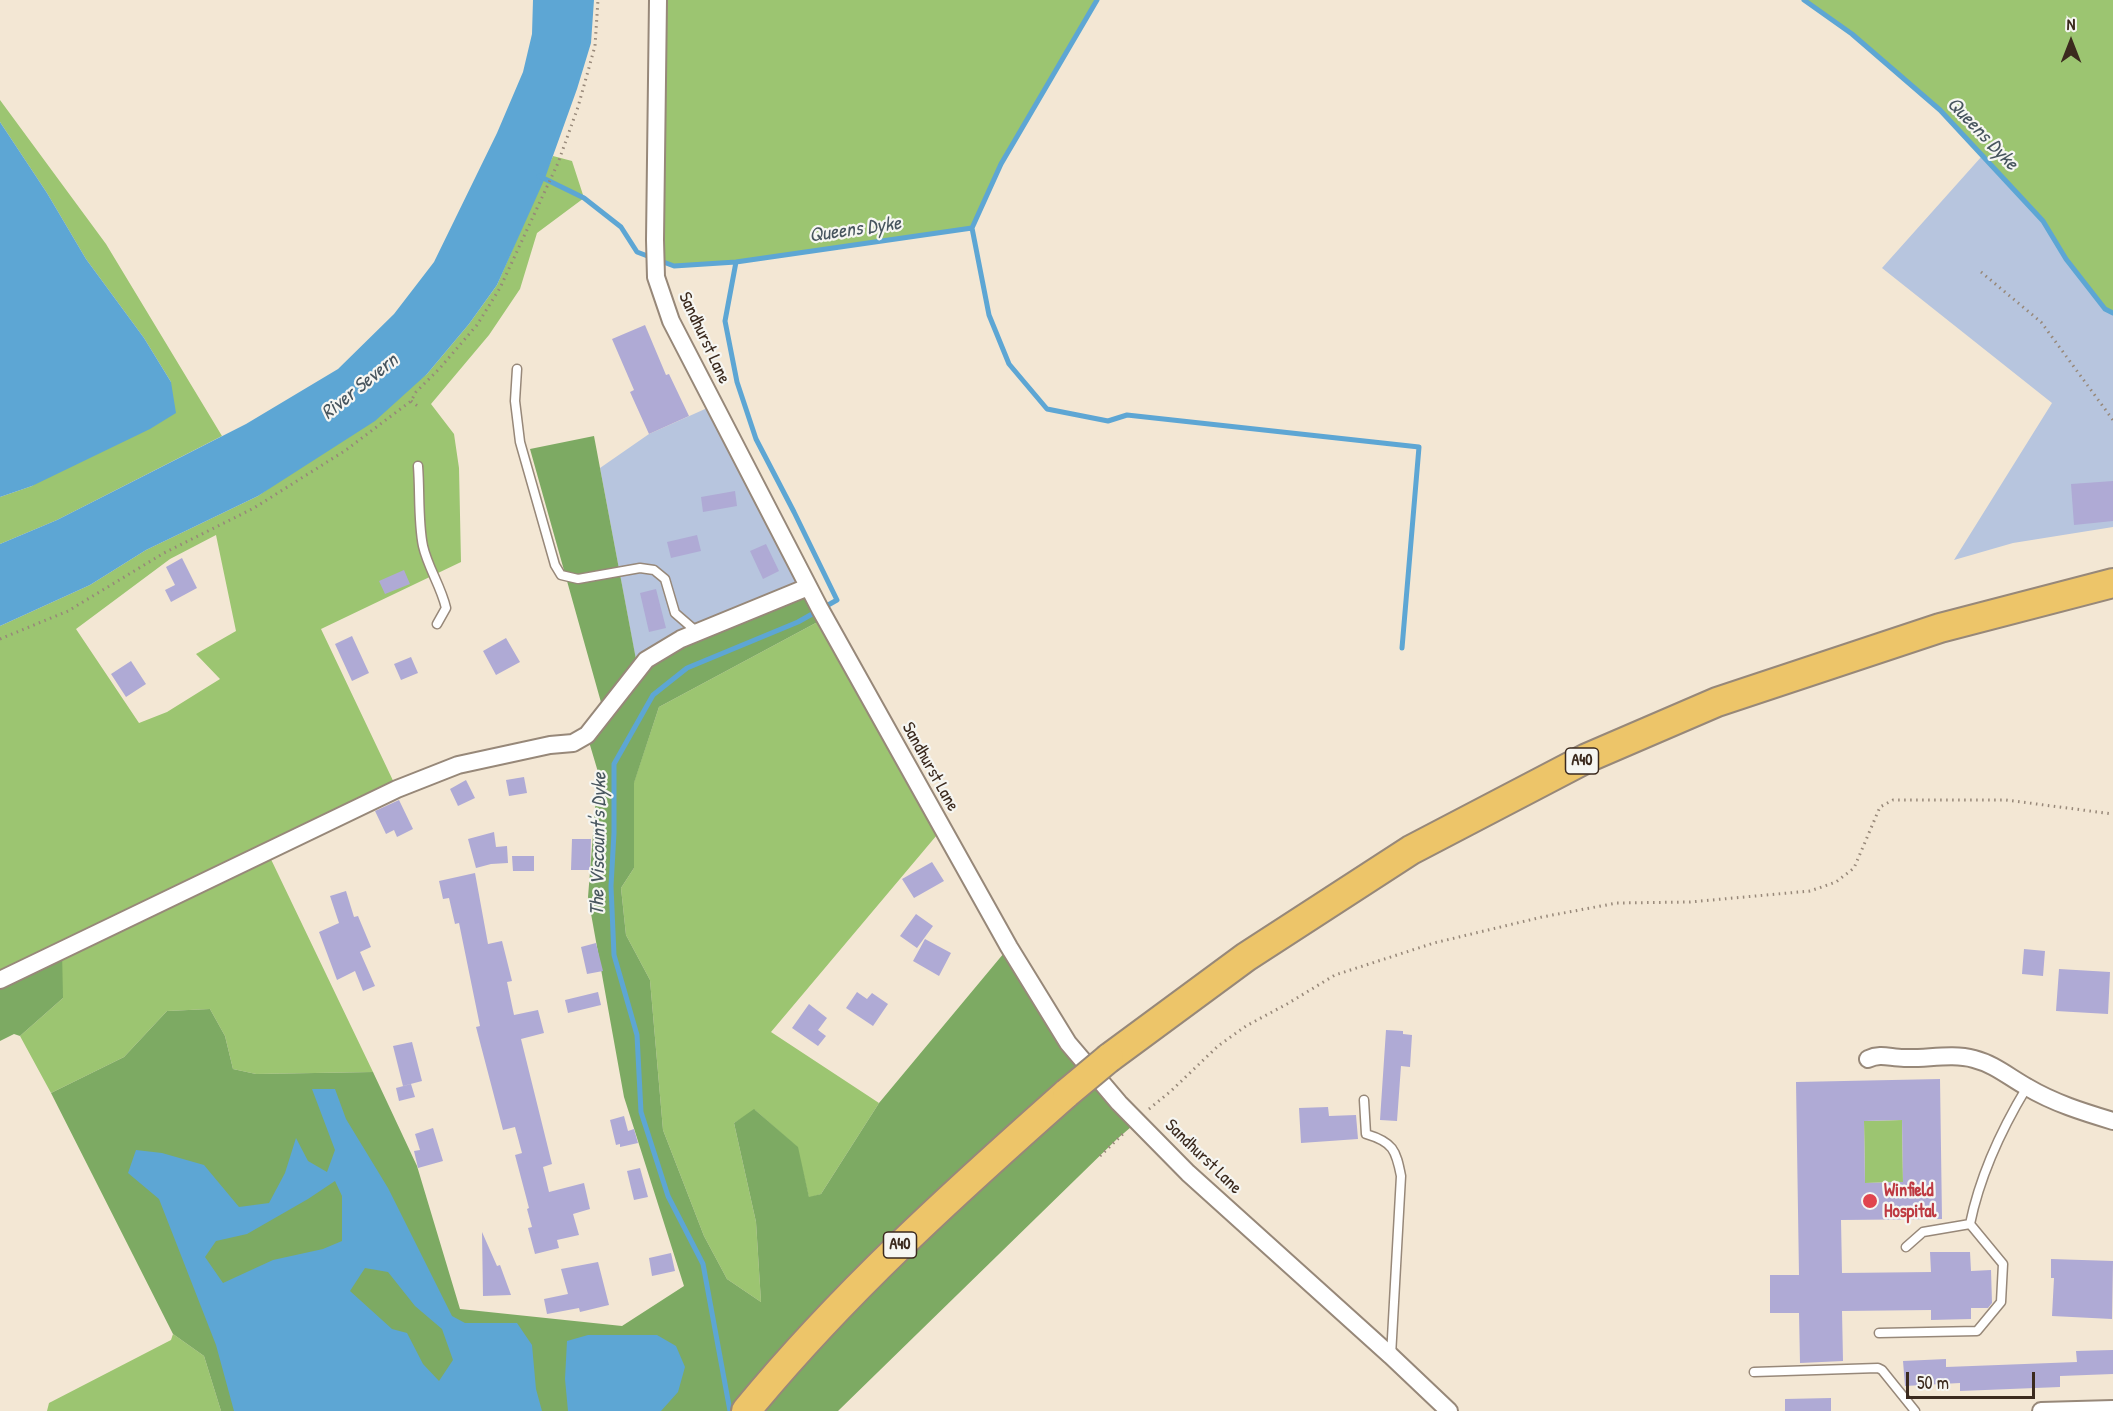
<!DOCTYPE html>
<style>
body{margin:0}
#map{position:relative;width:2113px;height:1411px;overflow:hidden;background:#f3e7d4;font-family:"Patrick Hand",sans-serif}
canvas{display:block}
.north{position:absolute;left:2041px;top:12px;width:60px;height:60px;-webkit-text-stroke:4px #f6f6f2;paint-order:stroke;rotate:0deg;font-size:16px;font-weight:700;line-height:24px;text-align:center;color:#3b2a1e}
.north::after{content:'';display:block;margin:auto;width:21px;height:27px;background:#3b2a1e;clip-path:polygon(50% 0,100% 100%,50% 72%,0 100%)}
.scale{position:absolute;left:1906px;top:1372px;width:129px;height:27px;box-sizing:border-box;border:3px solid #3b2a1e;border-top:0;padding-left:8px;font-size:18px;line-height:21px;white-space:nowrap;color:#3b2a1e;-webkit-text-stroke:4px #f6f6f2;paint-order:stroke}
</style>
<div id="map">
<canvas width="2113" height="1411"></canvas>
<div class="north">N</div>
<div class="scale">50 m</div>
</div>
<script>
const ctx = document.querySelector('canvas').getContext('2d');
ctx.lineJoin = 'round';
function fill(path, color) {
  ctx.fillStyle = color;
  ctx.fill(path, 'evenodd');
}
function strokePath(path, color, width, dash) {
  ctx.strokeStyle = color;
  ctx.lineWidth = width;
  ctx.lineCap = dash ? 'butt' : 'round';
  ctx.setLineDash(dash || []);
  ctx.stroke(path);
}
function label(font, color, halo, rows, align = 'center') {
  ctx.font = font + ' "Patrick Hand",sans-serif';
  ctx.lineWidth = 4.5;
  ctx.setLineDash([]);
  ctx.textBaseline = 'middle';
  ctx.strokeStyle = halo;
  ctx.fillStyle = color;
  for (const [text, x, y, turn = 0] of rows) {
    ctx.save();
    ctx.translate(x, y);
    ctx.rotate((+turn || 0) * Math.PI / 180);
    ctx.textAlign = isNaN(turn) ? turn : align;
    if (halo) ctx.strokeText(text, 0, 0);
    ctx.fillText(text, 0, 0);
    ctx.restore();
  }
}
const industrial = new Path2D(`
 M 1982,156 L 2043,221 L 2066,260 L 2104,309 L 2113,313 L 2113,527 L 2013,543 L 1954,560 L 2052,403 L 1882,268 Z
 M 714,405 L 808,587 L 638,671 L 600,468 L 649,434 Z`);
const green = new Path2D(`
 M 658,0 L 1097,0 L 1001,164 L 972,228 L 736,262 L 674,266 L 656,259 Z
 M 1804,0 L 2113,0 L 2113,313 L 2105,309 L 2066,260 L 2043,221 L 1940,110 L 1852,34 Z
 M 0,100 L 106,244 L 222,436 L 57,520 L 0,544 L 0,497 L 32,486 L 171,382 L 144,338 L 86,259 L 47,193 L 0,122 Z
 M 553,156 L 572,161 L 584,198 L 537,233 L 520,289 L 489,335 L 431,404 L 454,434 L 459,468 L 461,562 L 321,629 L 397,789 L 267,851 L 373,1072 L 256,1074 L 233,1069 L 225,1036 L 210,1009 L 167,1011 L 124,1057 L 51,1093 L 20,1036 L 63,998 L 0,980 L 0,626 L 90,585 L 146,550 L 258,496 L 427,374 L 469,324 L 497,285 ZM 216,535 L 236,631 L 196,654 L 220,679 L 167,712 L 139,723 L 76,629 L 170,559 Z
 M 825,618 L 942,829 L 771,1032 L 879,1103 L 821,1194 L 809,1198 L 797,1147 L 755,1110 L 734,1123 L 756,1222 L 761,1302 L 727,1279 L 704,1236 L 663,1130 L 650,980 L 626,935 L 621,888 L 634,868 L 634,782 L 659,707 Z
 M 1902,1120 L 1903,1182 L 1865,1183 L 1864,1121 Z
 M 173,1334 L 204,1356 L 221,1411 L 47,1411 L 49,1403 L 171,1340 Z`);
const forest = new Path2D(`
 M 594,436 L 638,670 L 646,660 L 808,587 L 825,618 L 659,707 L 634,783 L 634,868 L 621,888 L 626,935 L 650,980 L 663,1130 L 704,1236 L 727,1279 L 761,1302 L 756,1222 L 734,1123 L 754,1109 L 798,1147 L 809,1197 L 821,1194 L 879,1103 L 1009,947 L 1068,1043 L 1138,1121 L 1117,1139 L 838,1411 L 221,1411 L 204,1356 L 173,1334 L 51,1093 L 124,1057 L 167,1011 L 210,1009 L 225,1036 L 233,1069 L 256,1074 L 373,1072 L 417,1166 L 460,1309 L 622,1326 L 684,1286 L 624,1097 L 588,897 L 598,772 L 587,735 L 604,713 L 530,449 Z
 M 62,950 L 63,998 L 20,1036 L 14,1034 L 0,1041 L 0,980 Z`);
const water = new Path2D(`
 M 533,0 L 594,0 L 591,43 L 577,89 L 545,178 L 497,285 L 469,324 L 427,374 L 375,421 L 258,496 L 146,550 L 90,585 L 0,626 L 0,544 L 57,520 L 246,424 L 338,369 L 394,314 L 434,262 L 497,133 L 523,72 L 532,34 Z
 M 0,122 L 47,193 L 86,259 L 144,338 L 171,382 L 176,413 L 150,429 L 32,486 L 0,497 Z
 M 312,1089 L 335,1089 L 346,1119 L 388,1188 L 452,1316 L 465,1323 L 517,1323 L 532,1345 L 536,1389 L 542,1411 L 234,1411 L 216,1345 L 159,1199 L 128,1173 L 136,1150 L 162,1153 L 204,1165 L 239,1207 L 269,1203 L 285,1173 L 296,1138 L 308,1161 L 327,1172 L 335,1150 ZM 335,1181 L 342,1196 L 342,1241 L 323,1249 L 273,1260 L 223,1283 L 205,1257 L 216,1241 L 247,1234 L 308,1199 ZM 365,1268 L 388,1272 L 415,1306 L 442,1329 L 453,1360 L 439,1381 L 423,1364 L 407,1333 L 392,1329 L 350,1291 Z
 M 588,1335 L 657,1335 L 676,1346 L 685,1367 L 678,1392 L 661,1411 L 568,1411 L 565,1379 L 567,1341 Z`);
const stream = new Path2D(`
 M 1804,0 L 1852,34 L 1940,110 L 2043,221 L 2066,259 L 2105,309 L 2113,313
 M 539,176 L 584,198 L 621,227 L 637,252 L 674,266 L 736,262 L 972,228 L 1001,164 L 1097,0
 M 972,228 L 989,315 L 1009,364 L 1047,409 L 1108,421 L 1127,415 L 1419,447 L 1402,648
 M 730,1411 L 703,1264 L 668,1196 L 641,1112 L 637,1035 L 614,955 L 611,886 L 614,833 L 614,764 L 653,695 L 687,668 L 798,622 L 837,600 L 794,512 L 756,439 L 737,382 L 725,321 L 736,262`);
const building = new Path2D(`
 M 645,325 L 666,375 L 669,374 L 689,416 L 649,434 L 630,392 L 634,390 L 612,339 Z
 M 2113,481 L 2113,521 L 2074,525 L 2071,484 Z
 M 735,491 L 737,506 L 703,512 L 701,497 Z
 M 697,535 L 701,551 L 671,558 L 667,542 Z
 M 766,544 L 779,571 L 763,579 L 750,551 Z
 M 182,558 L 197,588 L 171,602 L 165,590 L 175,585 L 166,567 Z
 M 404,570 L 410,584 L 385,594 L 379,581 Z
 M 656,589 L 666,628 L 649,632 L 640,593 Z
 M 352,636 L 369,673 L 352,681 L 335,644 Z
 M 506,638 L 520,662 L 496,675 L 483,651 Z
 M 411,657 L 418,673 L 401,680 L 394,664 Z
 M 131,661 L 146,684 L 126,697 L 111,674 Z
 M 524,777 L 527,793 L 509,796 L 506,780 Z
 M 466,780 L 475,798 L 458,806 L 450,789 Z
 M 399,800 L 413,829 L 397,837 L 394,830 L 386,834 L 375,811 Z
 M 494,832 L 496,847 L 507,846 L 508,863 L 491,864 L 476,868 L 468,839 Z
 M 572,839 L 591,839 L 590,870 L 571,870 Z
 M 512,856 L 534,856 L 534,871 L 513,871 Z
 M 932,862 L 944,881 L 914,898 L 902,879 Z
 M 475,873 L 488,944 L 502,941 L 512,981 L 507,982 L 514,1015 L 538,1010 L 544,1033 L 521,1039 L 552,1164 L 543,1167 L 549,1192 L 584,1183 L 590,1209 L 573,1214 L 579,1235 L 557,1240 L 559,1248 L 535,1254 L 528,1228 L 532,1227 L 527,1209 L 529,1208 L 515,1155 L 522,1153 L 515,1127 L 503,1130 L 476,1027 L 480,1026 L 459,923 L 455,924 L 449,898 L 443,899 L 439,881 Z
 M 346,891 L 354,917 L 358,916 L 371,947 L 360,952 L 375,986 L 363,991 L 355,971 L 337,980 L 319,932 L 339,923 L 330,896 Z
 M 916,914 L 933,926 L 917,948 L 900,936 Z
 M 925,939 L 951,953 L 939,976 L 913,961 Z
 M 596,943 L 603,971 L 587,974 L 581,947 Z
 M 2024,949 L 2045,951 L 2043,976 L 2022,974 Z
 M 2059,969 L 2110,972 L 2108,1014 L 2056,1011 Z
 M 598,992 L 601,1005 L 568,1013 L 565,1000 Z
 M 857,992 L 867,999 L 872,993 L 888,1004 L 873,1026 L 846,1008 Z
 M 809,1004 L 827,1018 L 818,1030 L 826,1036 L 818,1046 L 792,1028 Z
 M 1386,1030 L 1403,1031 L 1403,1034 L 1412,1035 L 1410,1067 L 1401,1066 L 1397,1121 L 1380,1120 Z
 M 412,1042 L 422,1081 L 403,1086 L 393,1046 Z
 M 1940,1079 L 1942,1219 L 1841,1220 L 1842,1273 L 1931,1272 L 1930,1252 L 1970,1252 L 1971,1271 L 1991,1270 L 1992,1303 L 1988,1308 L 1971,1308 L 1971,1319 L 1931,1320 L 1931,1310 L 1842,1311 L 1843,1361 L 1800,1363 L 1799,1313 L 1770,1313 L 1770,1275 L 1799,1275 L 1796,1082 ZM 1902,1120 L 1903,1182 L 1865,1183 L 1864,1121 Z
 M 411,1084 L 415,1097 L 399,1101 L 396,1088 Z
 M 1328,1107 L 1329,1116 L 1356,1115 L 1358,1139 L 1301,1143 L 1299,1108 Z
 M 624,1116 L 628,1131 L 634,1129 L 638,1143 L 620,1147 L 620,1144 L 616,1145 L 610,1120 Z
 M 433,1128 L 443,1161 L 418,1168 L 414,1151 L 420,1150 L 415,1134 Z
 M 640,1168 L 648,1197 L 634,1200 L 627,1171 Z
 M 482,1232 L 497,1266 L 500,1265 L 511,1295 L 483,1296 Z
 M 671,1253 L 675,1271 L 652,1276 L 649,1258 Z
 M 2051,1259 L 2113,1261 L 2112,1319 L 2052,1316 L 2054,1278 L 2051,1278 Z
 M 598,1262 L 609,1305 L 580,1312 L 579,1308 L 547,1314 L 544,1299 L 568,1294 L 561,1269 Z
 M 2113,1350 L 2113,1374 L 2060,1376 L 2060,1387 L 1960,1391 L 1960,1383 L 1905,1386 L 1903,1361 L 1946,1359 L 1946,1367 L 2077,1362 L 2076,1351 Z
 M 1831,1398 L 1831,1411 L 1785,1411 L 1785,1399 Z`);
const path = new Path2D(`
 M 1981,272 L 2041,322 L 2113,420
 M 411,401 L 419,407
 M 0,639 L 68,611 L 164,553 L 254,508 L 346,450 L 411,401 L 416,392 L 440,368 L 477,325 L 500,288 L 558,163 L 578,107 L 595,46 L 598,0
 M 1149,1109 L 1171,1091 L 1218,1046 L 1246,1026 L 1287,1004 L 1335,975 L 1434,943 L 1542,917 L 1617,903 L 1690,902 L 1810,891 L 1836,882 L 1854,868 L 1880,807 L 1893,800 L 2006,800 L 2113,814
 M 1100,1156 L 1125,1132`);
const service = new Path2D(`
 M 517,369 L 515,401 L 520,442 L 555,565 L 561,575 L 578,579 L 640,568 L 654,570 L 665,579 L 675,613 L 697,632
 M 418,466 C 420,491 418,522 423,546 C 428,568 441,586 446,608 L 437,624
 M 1364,1100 L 1366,1134 C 1393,1142 1396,1150 1401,1176 L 1391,1356
 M 1906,1247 L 1923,1232 L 1970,1224
 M 1879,1333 L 1977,1331 L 2001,1302 L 2003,1264 L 1970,1224 C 1980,1175 2001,1130 2027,1087
 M 1754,1372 L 1878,1368 L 1882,1370 L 1915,1411`);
const minor = new Path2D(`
 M 658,0 L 655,240 L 656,277 L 671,321 L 820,609 L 1009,947 L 1068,1043 L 1119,1103 L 1188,1173 L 1391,1356 L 1449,1411
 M 0,980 L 397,789 L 458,765 L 550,745 L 573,743 L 587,735 L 646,660 L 681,639 L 808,587
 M 1868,1059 C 1881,1053 1890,1058 1904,1058 C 1927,1059 1952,1053 1974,1059 C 1994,1064 2009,1077 2027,1087 C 2054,1103 2083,1112 2113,1121
 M 2041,1411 L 2113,1409`);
const trunk = new Path2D(`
 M 1109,1058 L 1246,957 L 1411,850 L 1587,758 L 1717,702 L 1940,628 L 2113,583
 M 746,1411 C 842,1294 954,1193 1067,1093`);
const trunkBridge = new Path2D(`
 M 1067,1093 L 1109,1058`);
const markers = [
 [1870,1201,8,"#e0444e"]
];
const shields = [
 [1582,761,33],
 [900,1245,33]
];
const shieldNames = [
 ["A40",1582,761],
 ["A40",900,1245]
];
const streetNames = [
 ["Sandhurst Lane",704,338,65],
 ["Sandhurst Lane",930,767,61],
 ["Sandhurst Lane",1203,1157,44]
];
const healthNames = [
 ["Winfield",1884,1191],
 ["Hospital",1884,1212]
];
const waterNames = [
 ["Queens Dyke",1982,134,46],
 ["Queens Dyke",855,230,-8],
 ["River Severn",360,387,-39],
 ["The Viscount's Dyke",599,844,-89]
];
fill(industrial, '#b7c5de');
fill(green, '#9cc571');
fill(forest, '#7daa63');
fill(water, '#5da6d4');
strokePath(stream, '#5da6d4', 5);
fill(building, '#afaad5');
strokePath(service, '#978879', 11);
strokePath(minor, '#978879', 20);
strokePath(trunk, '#978879', 32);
strokePath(path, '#978879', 3, [1.5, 4.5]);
strokePath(service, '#fff', 8);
strokePath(minor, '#fff', 16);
strokePath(trunk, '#edc569', 28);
strokePath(trunkBridge, '#978879', 32, []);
strokePath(trunkBridge, '#edc569', 28);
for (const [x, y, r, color] of markers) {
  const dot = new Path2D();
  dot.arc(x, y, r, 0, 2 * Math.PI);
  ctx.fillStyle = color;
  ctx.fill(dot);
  strokePath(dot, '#f6f6f2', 2);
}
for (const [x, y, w] of shields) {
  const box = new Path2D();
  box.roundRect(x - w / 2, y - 13, w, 26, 4.5);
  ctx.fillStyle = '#f6f6f2';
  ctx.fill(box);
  strokePath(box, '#3b2a1e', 1.5);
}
label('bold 16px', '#3b2a1e', null, shieldNames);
label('18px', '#3b2a1e', '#f6f6f2', streetNames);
label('bold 18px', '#be3a42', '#f6f6f2', healthNames, 'left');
label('italic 20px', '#47555e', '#f6f6f2', waterNames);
</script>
